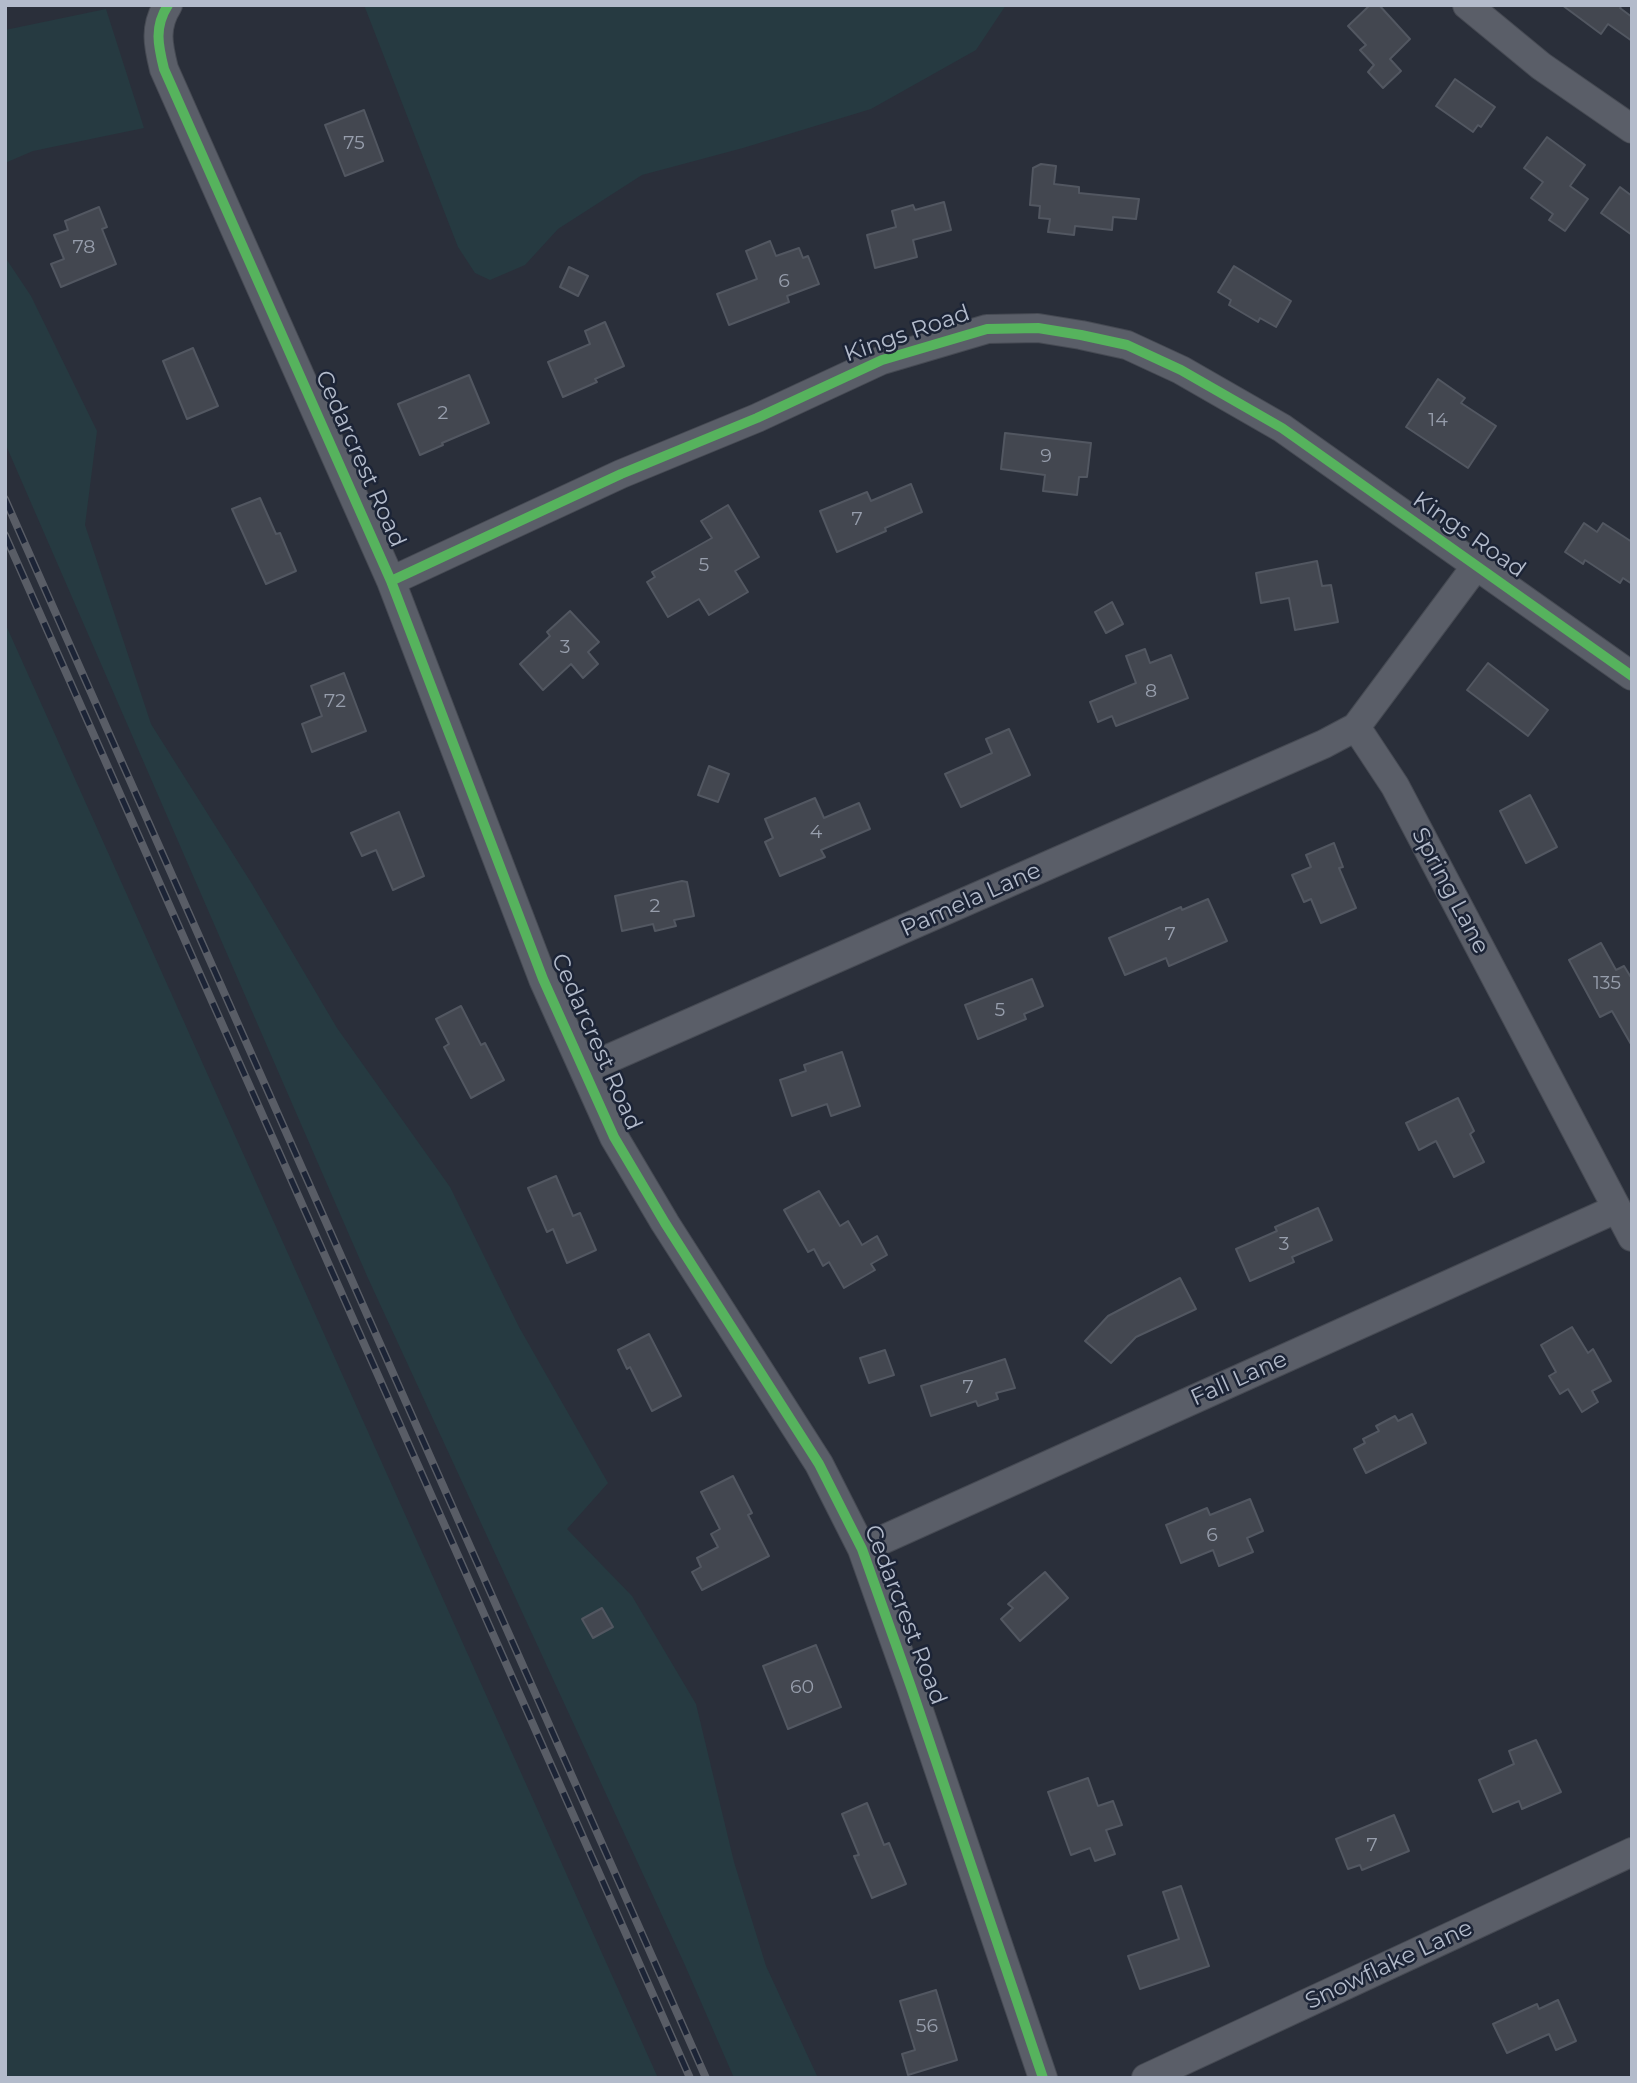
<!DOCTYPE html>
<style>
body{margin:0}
#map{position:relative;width:1637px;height:2083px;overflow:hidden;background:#2a2f3a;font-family:Montserrat,sans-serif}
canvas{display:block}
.frame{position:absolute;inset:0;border:7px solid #b3bbcb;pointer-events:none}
</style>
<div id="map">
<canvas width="1637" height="2083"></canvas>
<div class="frame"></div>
</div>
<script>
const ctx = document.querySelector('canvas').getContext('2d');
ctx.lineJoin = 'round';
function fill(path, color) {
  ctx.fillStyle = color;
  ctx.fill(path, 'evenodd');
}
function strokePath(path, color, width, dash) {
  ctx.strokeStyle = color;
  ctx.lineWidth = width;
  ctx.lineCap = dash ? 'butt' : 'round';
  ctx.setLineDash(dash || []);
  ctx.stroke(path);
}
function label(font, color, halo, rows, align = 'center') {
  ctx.font = font + ' Montserrat,sans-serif';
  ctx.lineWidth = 5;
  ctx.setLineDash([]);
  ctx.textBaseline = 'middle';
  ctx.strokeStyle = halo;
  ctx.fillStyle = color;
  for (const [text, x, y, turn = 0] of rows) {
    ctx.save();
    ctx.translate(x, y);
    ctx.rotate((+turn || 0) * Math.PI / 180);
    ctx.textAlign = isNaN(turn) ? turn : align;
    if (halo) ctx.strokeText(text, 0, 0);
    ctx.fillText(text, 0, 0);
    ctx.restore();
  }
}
const green = new Path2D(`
 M 364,5 L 1006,5 L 976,50 L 871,109 L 743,148 L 642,175 L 558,229 L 525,265 L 490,280 L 475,273 L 458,247 Z
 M 106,9 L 144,128 L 33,151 L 5,163 L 5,30 Z
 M 5,257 L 31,296 L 97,431 L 85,525 L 151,724 L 252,884 L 337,1028 L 450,1187 L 519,1327 L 608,1483 L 567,1529 L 632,1596 L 696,1704 L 734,1862 L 766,1966 L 818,2078 L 734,2078 L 684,1963 L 367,1276 L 5,443 Z
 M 5,623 L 658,2078 L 5,2078 Z`);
const building = new Path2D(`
 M 1370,5 L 1379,5 L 1410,39 L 1390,59 L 1401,71 L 1383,88 L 1368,72 L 1374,65 L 1360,50 L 1366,45 L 1348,26 Z
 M 1562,5 L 1622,5 L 1620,8 L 1632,17 L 1632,41 L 1608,24 L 1601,34 Z
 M 1455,79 L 1495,107 L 1481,127 L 1478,125 L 1473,132 L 1436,106 Z
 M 364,110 L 383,161 L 345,176 L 325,125 Z
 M 1547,137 L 1585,165 L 1570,186 L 1588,199 L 1565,231 L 1549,220 L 1553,214 L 1531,198 L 1543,182 L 1524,168 Z
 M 1041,164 L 1056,166 L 1054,184 L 1079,187 L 1079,193 L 1139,199 L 1136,219 L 1113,217 L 1112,230 L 1075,226 L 1074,235 L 1048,232 L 1050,219 L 1039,218 L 1040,206 L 1030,205 L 1033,168 Z
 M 1620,187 L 1632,196 L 1632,235 L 1601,213 Z
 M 944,202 L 951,230 L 913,240 L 917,257 L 875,268 L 867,235 L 896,227 L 892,211 L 913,205 L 915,210 Z
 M 99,207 L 107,227 L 102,229 L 116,264 L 61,287 L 51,264 L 64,259 L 54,235 L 68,230 L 65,221 Z
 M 770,241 L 776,256 L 799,248 L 803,258 L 808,256 L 819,284 L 787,296 L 789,302 L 729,325 L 717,294 L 757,279 L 746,251 Z
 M 1234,266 L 1291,301 L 1276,327 L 1260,318 L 1258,322 L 1229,305 L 1231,300 L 1218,292 Z
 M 569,267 L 588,276 L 578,296 L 560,287 Z
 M 605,322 L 624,366 L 595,379 L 597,382 L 563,397 L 548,362 L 590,344 L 585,331 Z
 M 193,348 L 218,406 L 187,419 L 163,361 Z
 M 469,375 L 489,423 L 442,443 L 443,445 L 420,455 L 398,404 Z
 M 1438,379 L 1465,398 L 1461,403 L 1496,426 L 1468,468 L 1406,427 Z
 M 1005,433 L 1091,443 L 1087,477 L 1079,477 L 1077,495 L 1043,491 L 1045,475 L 1001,469 Z
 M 911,484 L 922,512 L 885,528 L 886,531 L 837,552 L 820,511 L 867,492 L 871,501 Z
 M 260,498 L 276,534 L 280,533 L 296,571 L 266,584 L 232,509 Z
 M 728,505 L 759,557 L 735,571 L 748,592 L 709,615 L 699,599 L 668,617 L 647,582 L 655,577 L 652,572 L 712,538 L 701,521 Z
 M 1584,523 L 1597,532 L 1603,523 L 1632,542 L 1632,584 L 1623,578 L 1620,583 L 1585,560 L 1583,564 L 1565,552 Z
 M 1317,561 L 1322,586 L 1331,585 L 1338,622 L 1295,630 L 1289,598 L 1261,603 L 1256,573 Z
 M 1112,602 L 1123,624 L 1106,633 L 1095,612 Z
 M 570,611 L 599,642 L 588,652 L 598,664 L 583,678 L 571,664 L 543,690 L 520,664 L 550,636 L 547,632 Z
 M 1145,649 L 1150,663 L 1171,655 L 1188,698 L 1116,726 L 1112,716 L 1098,722 L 1090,702 L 1136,683 L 1126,656 Z
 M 1488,663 L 1548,710 L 1528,736 L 1467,690 Z
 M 344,673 L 366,731 L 312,752 L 302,724 L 322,716 L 311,686 Z
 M 1009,729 L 1030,775 L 961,807 L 945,774 L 992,753 L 986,739 Z
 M 709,766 L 729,774 L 718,802 L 698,795 Z
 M 1530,795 L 1557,847 L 1526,863 L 1500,811 Z
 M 815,798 L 824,818 L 859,803 L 870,829 L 821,850 L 825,857 L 780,876 L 765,842 L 773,838 L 765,819 Z
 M 399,812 L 424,876 L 393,890 L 376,850 L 362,856 L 351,833 Z
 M 1334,843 L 1343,867 L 1339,868 L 1356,908 L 1321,923 L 1311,899 L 1304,902 L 1292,875 L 1311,867 L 1306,855 Z
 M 682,881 L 687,882 L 694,916 L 674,920 L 676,926 L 655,931 L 653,924 L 622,931 L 615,896 Z
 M 1208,899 L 1227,941 L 1169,966 L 1166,958 L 1125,975 L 1109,938 L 1181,907 L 1182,910 Z
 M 1601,943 L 1616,970 L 1624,966 L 1632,979 L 1632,1046 L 1612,1011 L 1600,1017 L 1569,960 Z
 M 1032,979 L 1043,1006 L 1024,1014 L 1026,1019 L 978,1039 L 965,1005 Z
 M 461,1006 L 481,1045 L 485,1043 L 504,1080 L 471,1098 L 444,1047 L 449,1044 L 436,1019 Z
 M 842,1052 L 860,1106 L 831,1116 L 827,1104 L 792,1116 L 780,1080 L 806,1071 L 804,1065 Z
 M 1458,1098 L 1474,1131 L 1470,1134 L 1484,1162 L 1454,1177 L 1436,1141 L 1419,1150 L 1406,1123 Z
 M 556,1176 L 573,1216 L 580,1213 L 596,1250 L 567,1263 L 553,1229 L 547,1232 L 528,1188 Z
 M 819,1191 L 840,1226 L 848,1221 L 862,1245 L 877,1236 L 887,1255 L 871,1264 L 875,1270 L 844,1288 L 829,1262 L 823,1266 L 814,1249 L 808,1252 L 784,1210 Z
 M 1318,1208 L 1332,1240 L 1292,1257 L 1294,1262 L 1250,1281 L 1236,1249 L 1277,1231 L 1275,1227 Z
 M 1180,1278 L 1196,1309 L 1136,1337 L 1111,1363 L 1085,1341 L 1108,1316 Z
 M 1572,1327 L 1588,1353 L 1593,1349 L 1611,1381 L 1592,1391 L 1598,1402 L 1582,1412 L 1568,1389 L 1560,1394 L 1549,1376 L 1556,1372 L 1541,1345 Z
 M 649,1334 L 681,1396 L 652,1411 L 630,1367 L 627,1369 L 618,1350 Z
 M 885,1350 L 894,1375 L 869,1383 L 860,1358 Z
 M 1005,1359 L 1015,1388 L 996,1393 L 998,1399 L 978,1406 L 976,1401 L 931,1416 L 921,1386 Z
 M 1412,1414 L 1426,1443 L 1366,1473 L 1354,1449 L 1365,1443 L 1363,1439 L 1379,1431 L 1376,1426 L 1395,1416 L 1398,1421 Z
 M 733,1476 L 752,1513 L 748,1515 L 769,1556 L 702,1590 L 692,1572 L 701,1567 L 697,1558 L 718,1547 L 711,1534 L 720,1529 L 701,1492 Z
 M 1250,1499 L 1263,1531 L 1247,1538 L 1253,1552 L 1219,1566 L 1213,1550 L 1181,1563 L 1166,1525 L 1207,1508 L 1210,1515 Z
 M 1045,1572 L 1068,1598 L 1020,1641 L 1001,1619 L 1013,1608 L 1008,1604 Z
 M 602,1608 L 613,1627 L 593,1638 L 582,1619 Z
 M 816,1645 L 841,1707 L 788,1729 L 763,1666 Z
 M 1536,1740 L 1561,1792 L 1522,1809 L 1519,1801 L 1493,1812 L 1479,1780 L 1514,1764 L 1509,1751 Z
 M 1088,1778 L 1098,1806 L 1113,1801 L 1122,1825 L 1106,1830 L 1115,1854 L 1095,1861 L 1090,1848 L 1071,1855 L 1048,1792 Z
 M 867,1803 L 884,1845 L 889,1843 L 906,1884 L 872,1898 L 854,1856 L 859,1855 L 842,1814 Z
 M 1394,1815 L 1409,1851 L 1362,1870 L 1360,1865 L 1348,1869 L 1336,1839 Z
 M 1181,1886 L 1209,1966 L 1140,1989 L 1128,1956 L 1179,1939 L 1163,1892 Z
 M 936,1990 L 957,2060 L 908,2075 L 902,2054 L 915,2050 L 900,2001 Z
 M 1558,2000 L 1576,2041 L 1556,2050 L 1549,2034 L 1507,2053 L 1493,2024 L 1537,2004 L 1539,2009 Z`);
const minor = new Path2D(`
 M 168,5 C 154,27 158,45 164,69 L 391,581 L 543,979 L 614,1137 L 665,1223 L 819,1464 L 862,1549 L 911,1687 L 1043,2078
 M 1467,5 L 1541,66 L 1632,129
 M 1476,566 L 1356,727 L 1395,786 L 1632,1237
 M 391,581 L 621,474 L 757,418 L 882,360 L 987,329 L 1038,328 L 1081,335 L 1127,345 L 1181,370 L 1282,428 L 1632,676
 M 585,1069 L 1324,744 L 1356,727
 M 862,1549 L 1616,1209
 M 1146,2078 L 1632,1852`);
const rail = new Path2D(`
 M 5,499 L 706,2078
 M 5,535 L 690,2078`);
const cycleway = new Path2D(`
 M 168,5 C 154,27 158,45 164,69 L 391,581 L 543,979 L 614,1137 L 665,1223 L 819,1464 L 862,1549 L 911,1687 L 1043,2078
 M 391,581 L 621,474 L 757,418 L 882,360 L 987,329 L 1038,328 L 1081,335 L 1127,345 L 1181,370 L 1282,428 L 1632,676`);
const numberNames = [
 ["75",354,143],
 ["78",84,247],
 ["6",784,281],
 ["2",443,413],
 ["14",1438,420],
 ["9",1046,456],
 ["7",857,519],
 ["5",704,565],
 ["3",565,647],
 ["8",1151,691],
 ["72",335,701],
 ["4",816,832],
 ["2",655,906],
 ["7",1170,934],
 ["135",1607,983],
 ["5",1000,1010],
 ["3",1284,1244],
 ["7",968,1387],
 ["6",1212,1535],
 ["60",802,1687],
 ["7",1372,1845],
 ["56",927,2026]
];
const streetNames = [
 ["Kings Road",907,334,-19],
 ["Cedarcrest Road",360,459,66],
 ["Kings Road",1469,535,35],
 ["Spring Lane",1450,891,62],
 ["Pamela Lane",971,900,-24],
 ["Cedarcrest Road",596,1042,66],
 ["Fall Lane",1239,1379,-24],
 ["Cedarcrest Road",905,1615,69],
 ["Snowflake Lane",1389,1965,-25]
];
fill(green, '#263a41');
fill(building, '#434750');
strokePath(building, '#525761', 2);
strokePath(minor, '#464a53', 30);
strokePath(minor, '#5a5e68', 28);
strokePath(rail, '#595d66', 8);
strokePath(rail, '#1c2436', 5, [16]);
strokePath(cycleway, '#56b35d', 10);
label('19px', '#979eac', null, numberNames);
label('23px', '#b3bbcb', '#1c2436', streetNames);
</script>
